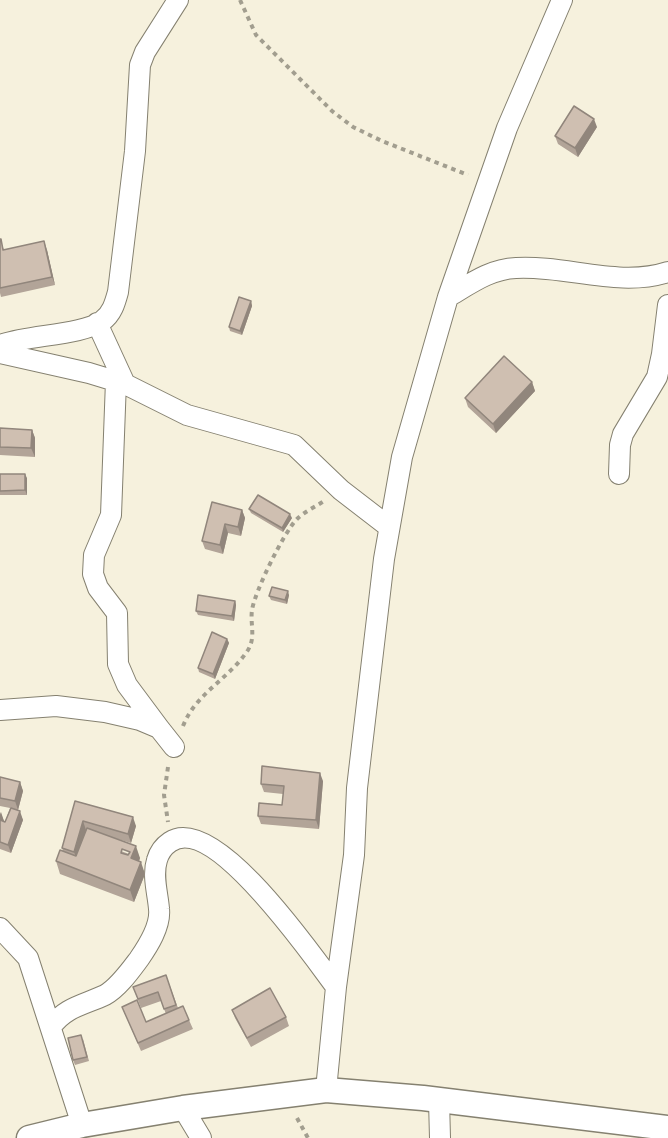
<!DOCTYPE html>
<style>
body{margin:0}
canvas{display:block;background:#f6f1dd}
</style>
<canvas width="668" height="1138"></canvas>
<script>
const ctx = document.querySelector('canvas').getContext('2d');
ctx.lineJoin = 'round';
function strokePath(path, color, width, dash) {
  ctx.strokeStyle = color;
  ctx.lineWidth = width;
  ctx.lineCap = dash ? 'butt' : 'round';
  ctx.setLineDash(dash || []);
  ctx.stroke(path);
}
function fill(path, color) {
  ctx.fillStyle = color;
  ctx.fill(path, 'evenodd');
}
const path = new Path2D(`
 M 240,0 L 256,35 L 332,111 L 353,127 L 382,141 L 468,175
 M 183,726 C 196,693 229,679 248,650 C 256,637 250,624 252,610 C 255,591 284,532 297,519 C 304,512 315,507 324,501
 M 168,767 L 164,795 L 168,822
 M 297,1118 L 308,1138`);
const minor = new Path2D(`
 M 448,297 C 470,284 490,269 516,268 C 566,265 619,288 668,272
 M 97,323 L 125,384
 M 0,345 C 26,335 83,335 102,321 C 112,314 115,303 118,292 L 135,151 L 140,65 L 145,52 L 178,0
 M 0,353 L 89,373 L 125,384 L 187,415 L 294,445 L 341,490 L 389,527
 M 116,381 L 111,515 L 94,555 L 93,574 L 98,588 L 117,613 L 118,664 L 127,685 L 159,728
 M 619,474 L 620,445 L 623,434 L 657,377 L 662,354 L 668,305
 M 0,710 L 56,706 L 105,712 L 140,720 L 159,728 L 174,747
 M 0,928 L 28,958 L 82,1125
 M 51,1027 C 65,1007 84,1005 105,995 C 118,988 130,971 139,959 C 148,946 161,926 159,909 C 158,894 152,876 157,860 C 159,853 164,846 170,842 C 214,812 314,958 336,987
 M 326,1090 L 336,987 L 354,855 L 357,788 L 384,559 L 402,457 L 448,297 L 507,128 L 562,0
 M 439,1100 L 440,1138
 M 183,1108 L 201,1138`);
const tertiary = new Path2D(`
 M 29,1138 L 82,1125 L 183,1108 L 326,1090 L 423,1098 L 668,1128`);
const wall = new Path2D(`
 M 597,127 L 578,157 L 558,144 L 555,136 Z
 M 0,239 L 4,250 L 47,250 L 55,285 L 1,297 L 0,293 Z
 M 251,301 L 252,306 L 242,335 L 230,331 L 229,327 Z
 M 532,382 L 535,391 L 496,433 L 468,407 L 465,398 Z
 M 0,428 L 32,430 L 35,438 L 35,457 L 0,455 Z
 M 0,474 L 27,478 L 27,495 L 0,495 Z
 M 249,509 L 292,518 L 283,532 L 251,513 Z
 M 242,510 L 245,518 L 241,536 L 228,533 L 223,554 L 205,549 L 202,541 Z
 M 289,595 L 287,604 L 271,600 L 269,596 Z
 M 235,601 L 236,605 L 234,621 L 198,615 L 196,611 Z
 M 227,639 L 229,643 L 215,679 L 199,672 L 198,668 Z
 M 0,777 L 20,782 L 23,791 L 18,810 L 23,820 L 11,853 L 0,849 L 0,812 L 4,821 L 5,822 L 10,808 L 0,806 Z
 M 323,781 L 319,829 L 261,824 L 258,816 L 282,805 L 283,794 L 264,792 L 261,784 Z
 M 75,801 L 136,826 L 131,843 L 111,837 L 140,858 L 139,861 L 145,874 L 134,902 L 60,874 L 56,861 L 63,851 L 62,848 ZM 122,849 L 130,852 L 129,854 L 121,851 Z
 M 166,975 L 178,1008 L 189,1020 L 193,1029 L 141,1051 L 122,1007 L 146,1022 L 166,1014 L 161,1001 L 141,1008 L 133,987 Z
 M 232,1010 L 286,1017 L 289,1026 L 251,1047 L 235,1018 Z
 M 83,1039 L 89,1061 L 75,1065 L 73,1060 Z`);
const shadedWall = new Path2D(`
 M 594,119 L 597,127 L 578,157 L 575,148 Z
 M 44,241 L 47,250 L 55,285 L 52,277 Z
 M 251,301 L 252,306 L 242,335 L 240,331 Z
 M 532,382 L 535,391 L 496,433 L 493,424 Z
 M 32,430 L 35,438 L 35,457 L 31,448 Z
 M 25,474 L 27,478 L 27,495 L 25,490 Z
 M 242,510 L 245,518 L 241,536 L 238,527 Z
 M 290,514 L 292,518 L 283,532 L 282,528 Z
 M 225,524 L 228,533 L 223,554 L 220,545 Z
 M 288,591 L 289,595 L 287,604 L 285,600 Z
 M 235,601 L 236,605 L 234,621 L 232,616 Z
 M 227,639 L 229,643 L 215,679 L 213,674 Z
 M 320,773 L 323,781 L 319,829 L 316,820 Z
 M 20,782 L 23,791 L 18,810 L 15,801 Z
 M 20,811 L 23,820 L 11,853 L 8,845 Z
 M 1,812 L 4,821 L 0,823 L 0,815 Z
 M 133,817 L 136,826 L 131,843 L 128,834 Z
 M 83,821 L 86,830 L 77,860 L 74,852 Z
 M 136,846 L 140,858 L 136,870 L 131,858 Z
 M 141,862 L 145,874 L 134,902 L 130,890 Z`);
const building = new Path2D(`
 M 574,106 L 594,119 L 575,148 L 555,136 Z
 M 0,239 L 1,239 L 3,250 L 44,241 L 52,277 L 0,288 Z
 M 239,297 L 251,301 L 240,331 L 229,327 Z
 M 504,356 L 532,382 L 493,424 L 465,398 Z
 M 0,428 L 32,430 L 31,448 L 0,447 Z
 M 0,474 L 25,474 L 25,490 L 0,491 Z
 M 258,495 L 290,514 L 282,528 L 249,509 Z
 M 212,502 L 242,510 L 238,527 L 225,524 L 220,545 L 202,541 Z
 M 272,587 L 288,591 L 285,600 L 269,596 Z
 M 198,595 L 235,601 L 232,616 L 196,611 Z
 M 212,632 L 227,639 L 213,674 L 198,668 Z
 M 262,766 L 320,773 L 316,820 L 258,816 L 259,803 L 282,805 L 284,786 L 261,784 Z
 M 0,777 L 20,782 L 15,801 L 0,798 Z
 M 75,801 L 133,817 L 128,834 L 83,821 L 74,852 L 62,848 Z
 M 11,808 L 20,811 L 8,845 L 0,842 L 0,820 L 5,822 Z
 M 87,828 L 136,846 L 131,858 L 141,862 L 130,890 L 56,861 L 60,850 L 76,856 ZM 122,849 L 130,852 L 128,855 L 121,853 Z
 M 166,975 L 176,1005 L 164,1009 L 158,992 L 138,999 L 133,987 Z
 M 270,988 L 286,1017 L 247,1038 L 232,1010 Z
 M 137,1000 L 146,1022 L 183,1006 L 189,1020 L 138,1043 L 122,1007 Z
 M 81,1035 L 87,1057 L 73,1060 L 68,1038 Z`);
strokePath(minor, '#858170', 22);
strokePath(tertiary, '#858170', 27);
strokePath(path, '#a29e8f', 4, [4.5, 4.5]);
strokePath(minor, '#fff', 20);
strokePath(tertiary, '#fff', 24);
fill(wall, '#b2a498');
fill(shadedWall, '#91867c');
fill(building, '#cfbfb1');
strokePath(building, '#91867c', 1.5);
</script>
